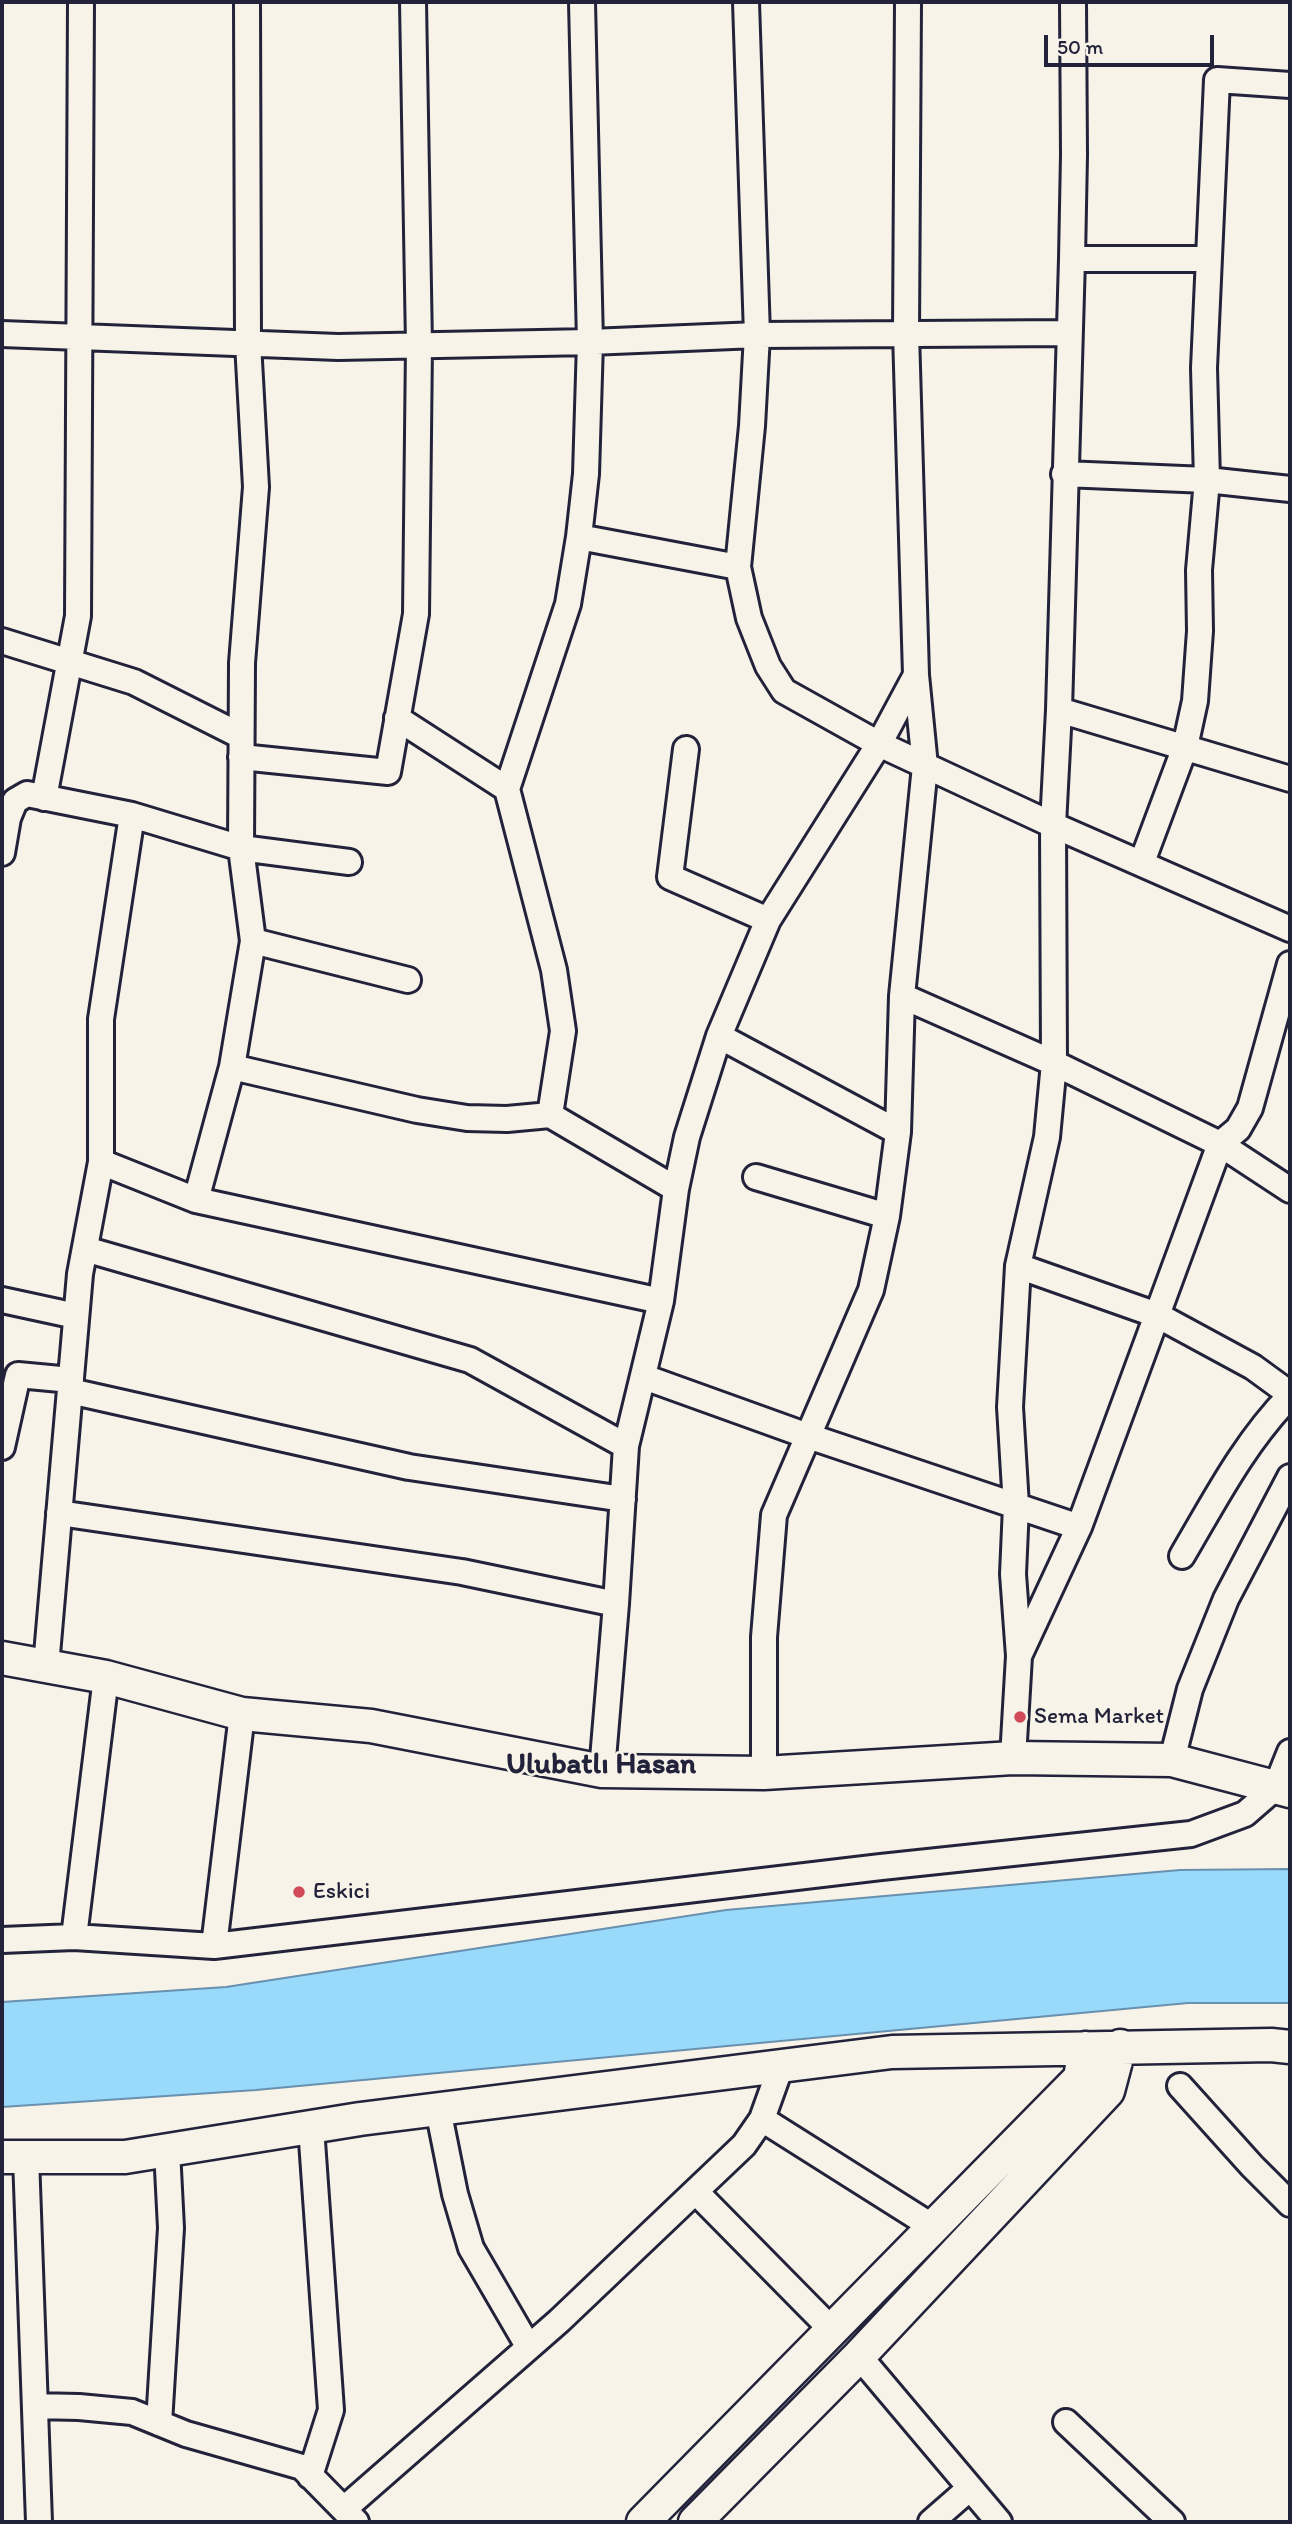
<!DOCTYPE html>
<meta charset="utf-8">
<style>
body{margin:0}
#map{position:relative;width:1292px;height:2524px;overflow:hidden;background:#f7f3e8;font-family:Itim,sans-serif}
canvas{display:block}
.frame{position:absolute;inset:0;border:4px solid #22223b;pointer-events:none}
.scale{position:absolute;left:1044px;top:35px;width:170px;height:32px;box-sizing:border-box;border:4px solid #22223b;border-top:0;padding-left:9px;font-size:21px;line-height:24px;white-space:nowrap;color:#22223b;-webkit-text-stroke:5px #f7f3e8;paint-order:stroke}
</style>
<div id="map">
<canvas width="1292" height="2524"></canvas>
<div class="frame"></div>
<div class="scale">50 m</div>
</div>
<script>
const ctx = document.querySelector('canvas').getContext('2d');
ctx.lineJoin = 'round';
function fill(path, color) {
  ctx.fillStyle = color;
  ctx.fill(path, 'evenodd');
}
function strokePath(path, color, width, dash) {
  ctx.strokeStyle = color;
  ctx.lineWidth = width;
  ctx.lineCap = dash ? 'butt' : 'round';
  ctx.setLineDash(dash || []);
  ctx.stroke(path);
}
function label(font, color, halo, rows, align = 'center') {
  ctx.font = font + ' Itim,sans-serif';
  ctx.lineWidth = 5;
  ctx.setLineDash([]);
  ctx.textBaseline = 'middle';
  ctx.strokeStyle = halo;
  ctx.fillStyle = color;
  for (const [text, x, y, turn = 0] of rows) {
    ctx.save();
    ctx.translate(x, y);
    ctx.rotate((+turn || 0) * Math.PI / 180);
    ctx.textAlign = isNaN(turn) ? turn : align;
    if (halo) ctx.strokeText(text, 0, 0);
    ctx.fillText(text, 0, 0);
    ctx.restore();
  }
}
const water = new Path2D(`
 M 1290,1869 L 1290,2003 L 1188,2003 L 256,2090 L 2,2107 L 2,2002 L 226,1987 L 726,1910 L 1180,1870 Z`);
const minor = new Path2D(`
 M 746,2 L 757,335 L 752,426 L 738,567 L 749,618 L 768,666 L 784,691 L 879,744 L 1053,825 L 1290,929
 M 1072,259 L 1208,259
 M 2,334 L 338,347 L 590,342 L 757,335 L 1069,333
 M 1064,474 L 1207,480 L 1290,489
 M 579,537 L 738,567
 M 2,641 L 134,682 L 241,736
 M 1059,710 L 1290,779
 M 397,718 L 507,789
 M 686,749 L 670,877 L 768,920
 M 241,757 L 388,772 L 416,614 L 419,345 L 413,2
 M 44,798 L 78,616 L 81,2
 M 2,853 L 8,818 L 15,801 L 27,794 L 132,815 L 241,848 L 349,862
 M 1142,862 L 1185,747 L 1195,701 L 1200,631 L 1199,570 L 1207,480 L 1204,368 L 1217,80 L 1290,85
 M 253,941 L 408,980
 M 902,996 L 1054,1063 L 1220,1144 L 1290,1190
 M 719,1036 L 898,1132
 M 232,1067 L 417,1110 L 467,1118 L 507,1119 L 550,1115 L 676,1189
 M 550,1115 L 563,1031 L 554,970 L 507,789 L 568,604 L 579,537 L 586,474 L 590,342 L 582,2
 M 101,1162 L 196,1200 L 661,1301
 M 756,1177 L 887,1216
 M 196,1200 L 232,1067 L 253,941 L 241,848 L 242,663 L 256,487 L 248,343 L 247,2
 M 85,1249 L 470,1360 L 626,1446
 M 1018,1266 L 1157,1315 L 1253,1367 L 1290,1394
 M 2,1300 L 76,1316
 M 644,1377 L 808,1436 L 1079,1527
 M 70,1391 L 409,1467 L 623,1499
 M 2,1447 L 18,1375 L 71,1380
 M 59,1513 L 462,1572 L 616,1604
 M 1182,1556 C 1215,1500 1244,1443 1290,1396
 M 1019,1656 L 1013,1574 L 1016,1506 L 1010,1407 L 1018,1266 L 1047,1137 L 1054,1063 L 1053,825 L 1059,710 L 1072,259 L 1074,155 L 1073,2
 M 46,1666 L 80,1274 L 101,1162 L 101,1019 L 132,815
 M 1013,1758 L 1019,1656 L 1079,1527 L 1220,1144 L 1238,1129 L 1250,1108 L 1290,964
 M 1172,1760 L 1190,1689 L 1226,1599 L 1290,1477
 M 602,1771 L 616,1604 L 626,1446 L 661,1301 L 676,1189 L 687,1137 L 719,1036 L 768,920 L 879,744 L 916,675 L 906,333 L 908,2
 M 764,1773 L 764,1637 L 774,1515 L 871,1290 L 887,1216 L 898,1132 L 902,996 L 925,766 L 916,675
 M 74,1937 L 106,1677
 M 2,1940 L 74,1937 L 214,1946 L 881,1867 L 1191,1834 L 1245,1814 L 1276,1787 L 1290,1752
 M 214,1946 L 242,1714
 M 1180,2086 L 1252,2166 L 1290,2204
 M 438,2109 L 455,2194 L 471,2248 L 528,2346
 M 762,2119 L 933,2227
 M 26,2157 L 39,2522
 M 696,2192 L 832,2330
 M 859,2356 L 999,2522
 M 35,2406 L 79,2407 L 132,2412 L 186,2434 L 302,2467 L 356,2522
 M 1066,2422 L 1172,2522
 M 159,2423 L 171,2228 L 167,2150
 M 310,2476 L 331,2410 L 311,2127
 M 344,2509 L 559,2321 L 744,2145 L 762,2119 L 781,2066
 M 931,2522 L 970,2488`);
const major = new Path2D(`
 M 2,1658 L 106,1677 L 242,1714 L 371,1726 L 602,1771 L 764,1773 L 1013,1758 L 1172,1760 L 1290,1791
 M 2,2157 L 125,2157 L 360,2119 L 892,2052 L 1271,2045 L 1290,2047
 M 643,2522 L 1080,2078 L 1085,2048
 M 695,2522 L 859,2356 L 1108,2091 L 1120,2046`);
const markers = [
 [1020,1717,7,"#d1495b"],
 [299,1892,7,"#d1495b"]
];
const poiNames = [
 ["Sema Market",1034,1717],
 ["Eskici",313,1892]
];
const districtNames = [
 ["Ulubatlı Hasan",601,1765]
];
fill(water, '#99d9fa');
strokePath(water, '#6990ae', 2);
strokePath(minor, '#22223b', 30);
strokePath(major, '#22223b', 37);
strokePath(minor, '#f7f3e8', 24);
strokePath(major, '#f7f3e8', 32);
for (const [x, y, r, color] of markers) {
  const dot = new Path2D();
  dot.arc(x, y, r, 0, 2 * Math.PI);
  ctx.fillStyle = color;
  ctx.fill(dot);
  strokePath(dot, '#f7f3e8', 2.5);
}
label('23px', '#22223b', '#f7f3e8', poiNames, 'left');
label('bold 30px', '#22223b', '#f7f3e8', districtNames);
</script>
